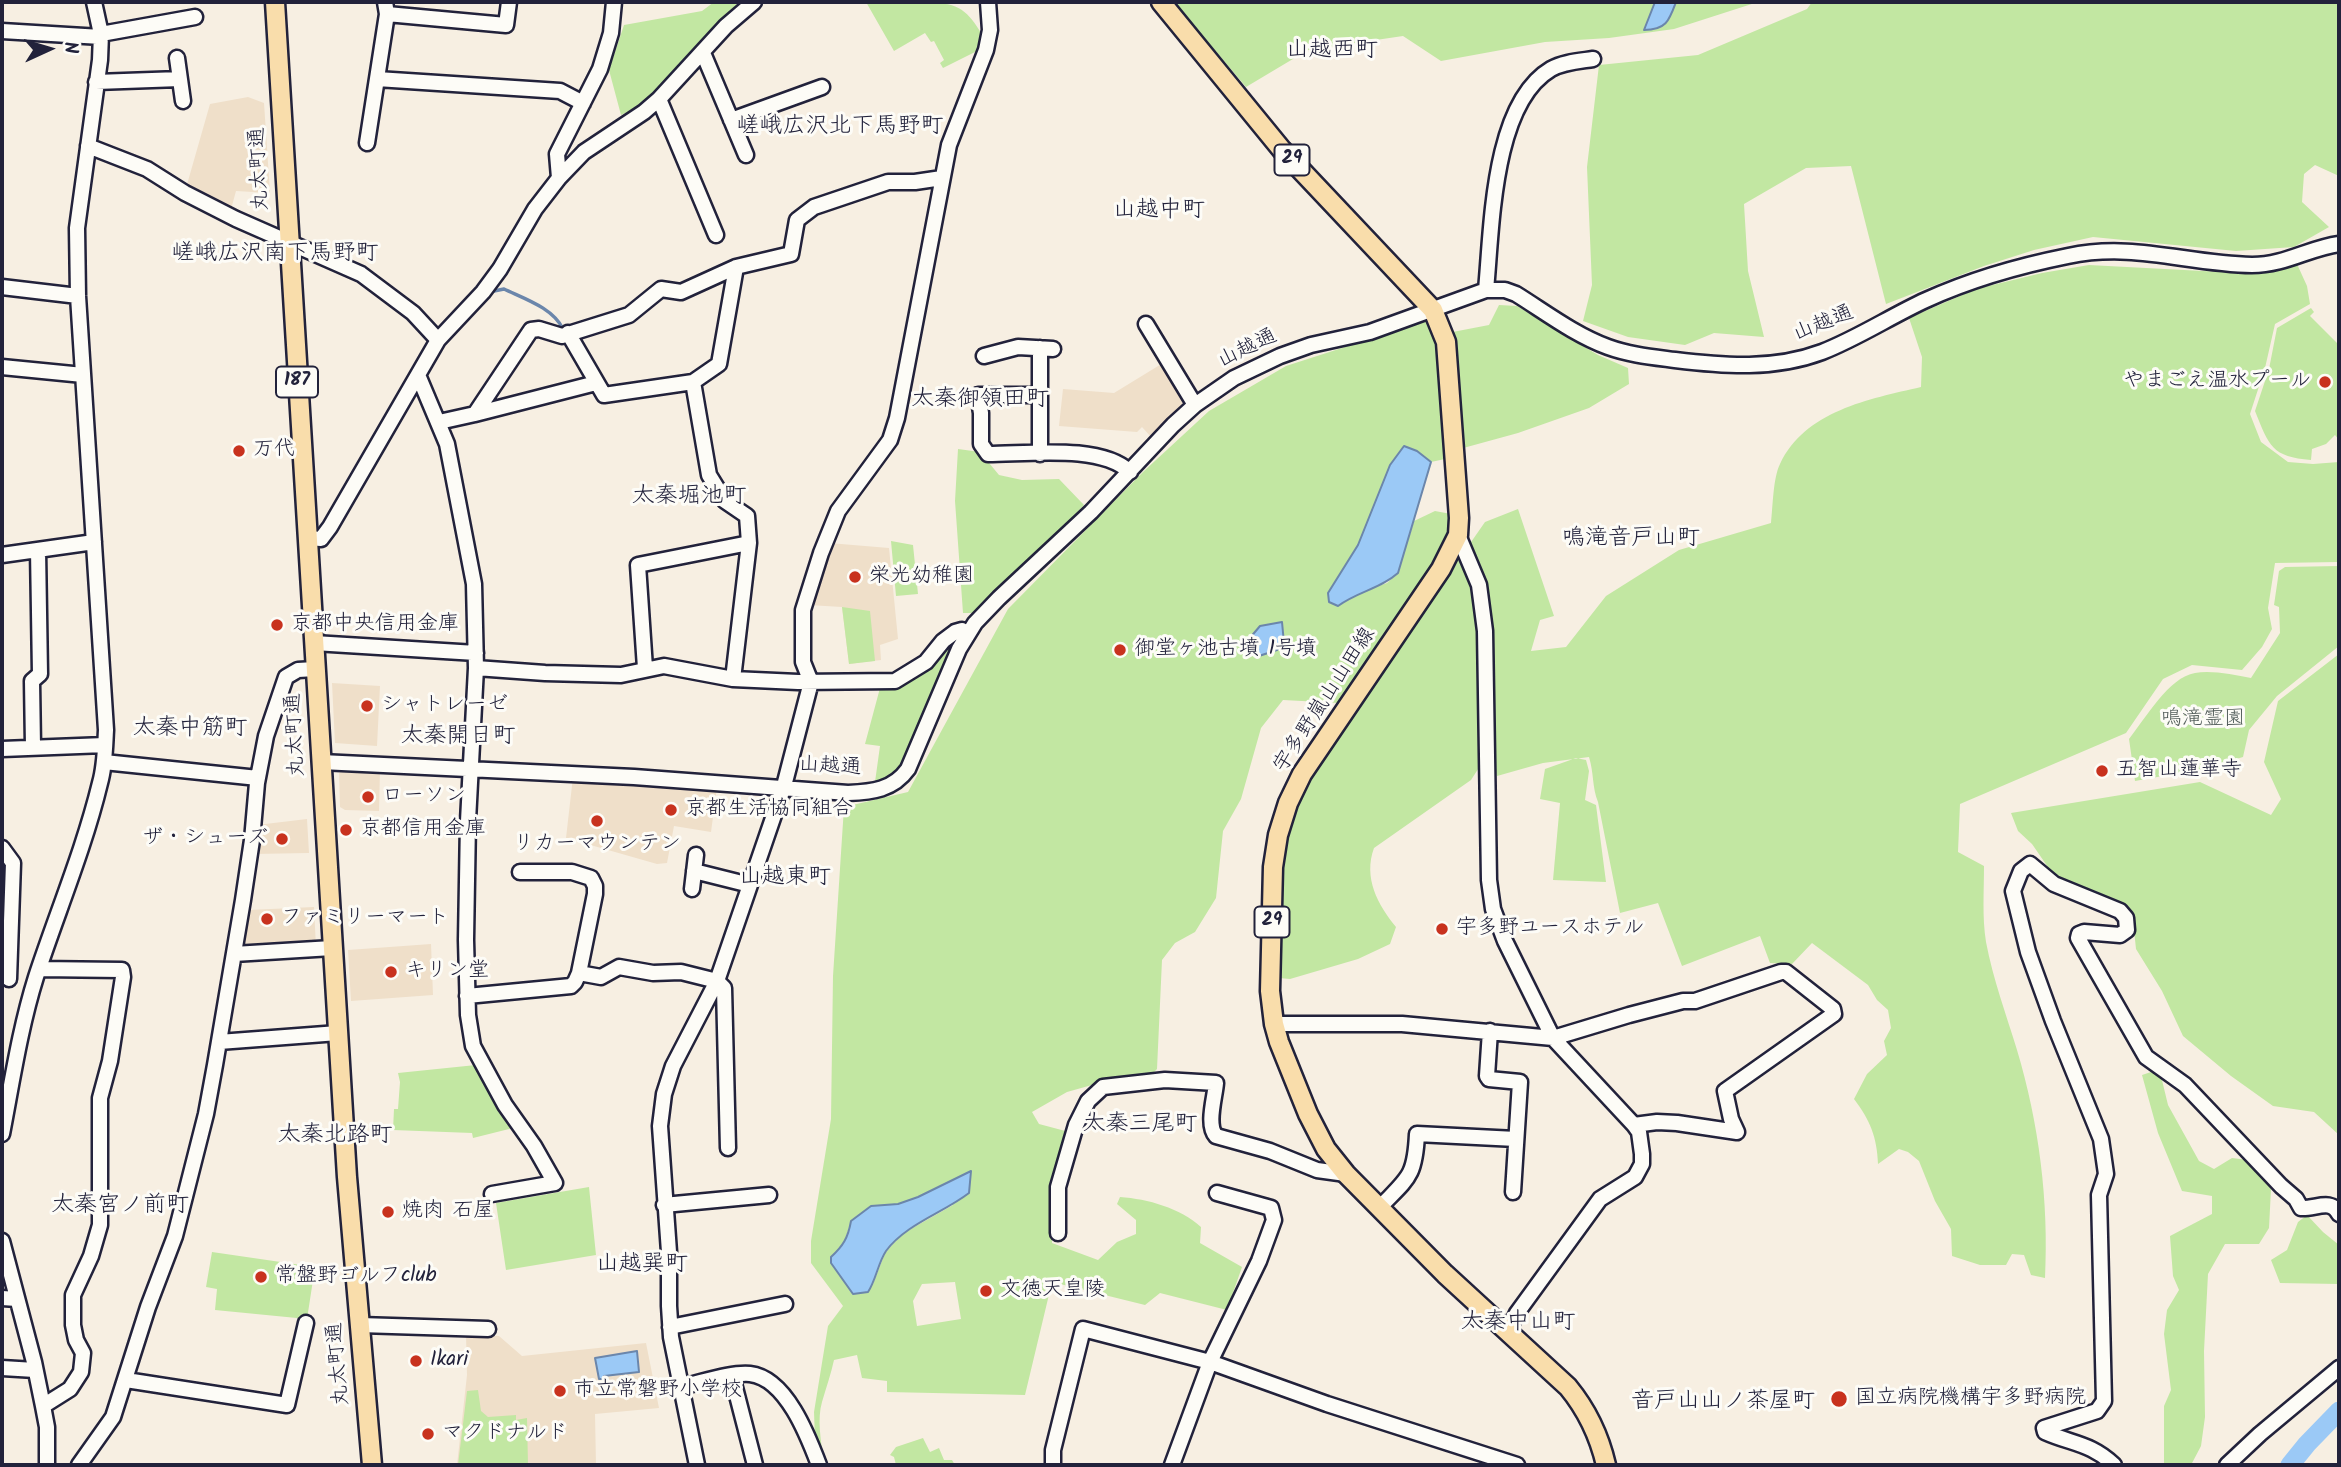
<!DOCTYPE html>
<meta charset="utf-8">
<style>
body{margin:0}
#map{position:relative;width:2341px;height:1467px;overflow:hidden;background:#f7efe2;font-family:Kalam,sans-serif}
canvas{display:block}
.frame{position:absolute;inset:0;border:4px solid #22223b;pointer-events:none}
.north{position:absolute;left:14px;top:14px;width:70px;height:70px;-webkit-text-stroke:5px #fdfcf7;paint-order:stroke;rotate:86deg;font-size:19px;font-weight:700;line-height:28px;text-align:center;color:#22223b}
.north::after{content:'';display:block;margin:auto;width:24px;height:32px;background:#22223b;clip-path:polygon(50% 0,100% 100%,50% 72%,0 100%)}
</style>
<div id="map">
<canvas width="2341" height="1467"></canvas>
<div class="frame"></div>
<div class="north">N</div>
</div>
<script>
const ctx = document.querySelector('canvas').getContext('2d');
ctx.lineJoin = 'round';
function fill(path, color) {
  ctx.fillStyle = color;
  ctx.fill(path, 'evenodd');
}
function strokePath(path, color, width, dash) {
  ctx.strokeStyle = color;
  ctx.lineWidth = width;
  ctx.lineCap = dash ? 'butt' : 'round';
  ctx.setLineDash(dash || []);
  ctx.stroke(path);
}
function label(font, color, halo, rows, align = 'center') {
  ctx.font = font + ' Kalam,"Klee One",sans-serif';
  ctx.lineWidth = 6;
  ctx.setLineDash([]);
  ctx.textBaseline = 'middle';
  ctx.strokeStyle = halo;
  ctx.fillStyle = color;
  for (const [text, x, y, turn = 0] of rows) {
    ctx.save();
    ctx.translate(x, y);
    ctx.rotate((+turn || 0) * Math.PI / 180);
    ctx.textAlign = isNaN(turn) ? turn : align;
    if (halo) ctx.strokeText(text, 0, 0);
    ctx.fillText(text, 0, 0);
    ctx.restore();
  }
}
const built = new Path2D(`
 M 248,97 L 264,103 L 270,193 L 236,191 L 230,213 L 186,188 L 210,104 Z
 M 1163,363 L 1185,401 L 1152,438 L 1142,427 L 1137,432 L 1059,426 L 1063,389 L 1114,393 Z
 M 829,543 L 889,548 L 898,639 L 880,645 L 881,660 L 849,664 L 842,607 L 809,605 Z
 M 332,683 L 380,686 L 377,746 L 335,743 Z
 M 348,768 L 380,770 L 379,811 L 345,810 L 340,807 L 339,773 Z
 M 573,777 L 717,787 L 711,832 L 674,826 L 667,863 L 657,864 L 566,838 Z
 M 307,819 L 309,853 L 253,854 L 257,825 Z
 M 314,907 L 316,947 L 250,950 L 243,942 L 249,910 Z
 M 431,944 L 433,995 L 351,1001 L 348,950 Z
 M 466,1334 L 499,1336 L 522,1356 L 646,1343 L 659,1408 L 595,1414 L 596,1465 L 457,1465 L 467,1375 Z`);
const green = new Path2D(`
 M 714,2 L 751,2 L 648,103 L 621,115 L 609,70 L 624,25 L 702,11 Z
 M 866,2 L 930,2 L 932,4 C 961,0 973,18 985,40 L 983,48 L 943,68 L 940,63 L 944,60 L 934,41 L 931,42 L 925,33 L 894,51 Z
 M 1174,2 L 1758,2 L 1674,29 L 1609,38 L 1545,42 L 1441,61 L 1403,36 L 1308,50 L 1246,87 Z
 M 1812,2 L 2339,2 L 2339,176 L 2315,165 L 2304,174 L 2302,202 L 2329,227 L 2294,247 L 2236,251 L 2093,237 L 2034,250 L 1984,266 L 1886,304 L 1851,166 L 1806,168 L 1744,204 L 1748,271 L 1764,337 L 1714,333 L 1685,345 L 1628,337 L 1583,321 L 1592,285 L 1587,167 L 1599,65 L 1698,55 L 1807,9 Z
 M 2297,264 L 2307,286 L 2310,304 L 2275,324 L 2265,368 L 2250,414 L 2261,442 L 2288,462 L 2313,464 L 2339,462 L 2339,562 L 2275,563 L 2268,608 L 2272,629 L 2262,647 L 2242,670 L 2192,665 L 2163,679 L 2126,733 L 1960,804 L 1958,852 L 1984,866 C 1984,891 1982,918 1986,942 C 1993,979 2006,1014 2017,1050 C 2039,1123 2049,1202 2045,1278 L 2031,1275 L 2024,1255 L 2012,1254 L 2006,1265 L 1980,1265 L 1952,1256 L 1951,1229 L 1935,1201 L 1919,1161 L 1908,1152 L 1899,1149 L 1878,1164 C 1877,1137 1870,1120 1854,1099 L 1867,1074 L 1887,1055 L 1884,1041 L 1891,1028 L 1888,1010 L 1877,1000 L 1868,985 L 1812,943 L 1792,964 L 1770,963 L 1760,936 L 1682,966 L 1658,903 L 1620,913 L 1598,802 C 1592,787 1594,773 1589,757 L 1543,763 L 1497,776 L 1494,766 L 1490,630 L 1469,545 L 1485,522 L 1518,509 L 1554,616 L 1540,620 L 1531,651 L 1566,647 L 1606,596 L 1679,550 L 1771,523 C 1773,506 1773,478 1780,464 C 1805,411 1869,399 1921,387 L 1922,357 L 1909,318 L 1976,289 L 2042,273 L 2089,265 L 2260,274 Z
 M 1499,305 L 1517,306 L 1598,355 L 1628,368 L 1629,384 L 1589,408 L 1518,433 L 1445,453 L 1445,459 L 1431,462 L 1424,456 L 1390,465 L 1358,545 L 1328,593 L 1338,606 L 1355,594 L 1387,583 L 1398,573 L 1414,521 L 1435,511 L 1451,514 L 1444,556 L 1340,703 L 1283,700 L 1261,728 L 1241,799 L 1223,831 L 1216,898 L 1195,932 L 1175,943 L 1162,960 L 1157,1069 L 1148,1078 L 1099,1083 L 1067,1092 L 1032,1112 L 1039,1124 L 1069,1132 L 1053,1195 L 1052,1243 L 1098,1260 L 1117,1242 L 1136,1234 L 1136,1220 L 1117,1204 L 1120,1197 C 1148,1199 1180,1208 1201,1227 L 1200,1243 L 1242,1267 L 1227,1310 L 1160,1293 L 1145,1305 L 1052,1282 L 1025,1395 L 887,1392 L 887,1381 L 862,1378 L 857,1355 L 834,1360 C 831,1374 826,1388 822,1402 C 817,1419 821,1440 823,1457 L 815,1439 L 814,1412 L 828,1326 L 843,1306 L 811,1263 L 811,1241 L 831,1119 L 833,976 L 844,807 L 908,792 L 1008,609 L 1143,472 L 1209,411 L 1286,366 L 1429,320 L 1437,335 L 1489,325 ZM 918,1197 L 953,1205 L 902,1234 L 885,1253 L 873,1284 L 831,1257 L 843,1246 L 851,1221 L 871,1206 L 898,1204 ZM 955,1282 L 961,1319 L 917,1326 L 913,1301 L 922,1284 Z
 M 2311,308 L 2314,312 L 2310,316 L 2339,345 L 2339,440 L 2335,435 L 2326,444 L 2312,449 L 2311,460 C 2272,457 2269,446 2255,411 L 2269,369 L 2277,328 Z
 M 958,449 L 980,452 L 999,475 L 1022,480 L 1059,479 L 1084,505 C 1050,543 1010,577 974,613 L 963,613 L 955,501 Z
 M 891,541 L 913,545 L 918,594 L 896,596 Z
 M 1459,553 L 1474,587 L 1480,632 L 1482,763 L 1471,780 L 1374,848 C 1363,878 1378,905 1396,927 L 1390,944 L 1358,959 L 1290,979 L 1279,978 L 1281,870 L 1289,825 L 1312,778 Z
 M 2339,566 L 2339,646 L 2277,696 L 2249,730 L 2243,757 L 2202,769 L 2135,781 L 2129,739 C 2145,719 2169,677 2195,673 C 2212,670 2234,675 2251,678 L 2280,633 L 2279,607 L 2274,605 L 2279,571 L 2285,567 Z
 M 842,607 L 870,611 L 875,661 L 849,664 Z
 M 950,648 L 902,764 L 895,776 L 875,782 L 880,746 L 865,744 L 880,688 L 896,686 Z
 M 2339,654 L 2339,1135 L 2314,1112 L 2273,1106 L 2231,1076 L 2183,1036 L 2162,991 L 2136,949 L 2133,920 L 2113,904 L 2052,873 L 2032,844 L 2018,831 L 2011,813 L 2200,782 L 2271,815 L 2281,799 L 2264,762 L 2278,701 Z
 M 1576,758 L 1586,760 L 1589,771 L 1585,800 L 1596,805 L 1606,882 L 1553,880 L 1560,803 L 1540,799 L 1545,769 Z
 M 476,1065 L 513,1128 L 473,1138 L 472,1133 L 393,1130 L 394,1109 L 398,1109 L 400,1082 L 398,1073 Z
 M 2151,1072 L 2161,1076 L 2168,1105 L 2199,1161 L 2214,1169 L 2232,1158 L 2248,1160 L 2271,1189 L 2269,1228 L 2259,1244 L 2225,1244 L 2208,1274 L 2204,1351 L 2205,1417 L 2201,1446 L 2191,1465 L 2164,1465 L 2164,1406 L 2171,1390 L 2164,1334 L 2167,1310 L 2179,1290 L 2173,1276 L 2170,1236 L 2212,1214 L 2212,1196 L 2182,1191 L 2158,1133 L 2142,1075 Z
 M 589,1187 L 596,1255 L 506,1270 L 496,1203 Z
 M 2307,1215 L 2323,1232 L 2339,1245 L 2339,1284 L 2280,1283 L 2271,1260 L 2287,1250 L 2298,1222 Z
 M 212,1252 L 315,1267 L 307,1319 L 215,1310 L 217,1289 L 206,1287 Z
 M 478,1390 L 481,1411 L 488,1417 L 516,1415 L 516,1420 L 527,1418 L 528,1465 L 458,1465 L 467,1391 Z
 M 923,1438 L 930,1452 L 939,1448 L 944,1460 L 952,1460 L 955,1465 L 896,1465 L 894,1457 L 890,1455 L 896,1447 Z`);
const water = new Path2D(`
 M 1655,2 L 1676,2 C 1669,21 1666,30 1644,30 Z
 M 1404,446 L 1417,451 L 1431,462 L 1398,573 C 1380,589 1359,591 1338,606 L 1329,602 L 1328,593 L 1358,545 L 1390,465 Z
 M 1282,622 L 1284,643 L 1277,650 L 1259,656 L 1252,650 L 1249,639 L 1260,626 Z
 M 971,1171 L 969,1193 C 943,1213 906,1224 886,1251 C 878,1263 876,1280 868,1292 L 853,1294 L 831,1263 L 831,1257 C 843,1246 848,1238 851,1221 L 871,1206 L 898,1204 L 918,1197 Z
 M 637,1351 L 639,1372 L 604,1376 L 604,1379 L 599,1379 L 595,1358 Z`);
const stream = new Path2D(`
 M 489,292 L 504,289 C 525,299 553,308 563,329`);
const river = new Path2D(`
 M 2290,1465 L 2307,1444 L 2339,1411`);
const minor = new Path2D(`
 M 385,2 L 387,14 L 506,25 L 509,2
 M 2,31 L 101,37
 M 101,34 L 195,17
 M 703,53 L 746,155
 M 177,58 L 183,101
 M 377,79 L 560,91 L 583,103
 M 96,82 L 180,79
 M 659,99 L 716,235
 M 731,120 L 822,87
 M 367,143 L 387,14
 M 88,146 L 147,169 L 185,193 L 236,219 L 361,274 L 413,313 L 438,340
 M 559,178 L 557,154 L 600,69 L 611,33 L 614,2
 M 2,287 L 78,296
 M 1486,290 C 1492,228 1492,104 1551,69 C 1563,62 1580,61 1593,59
 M 1146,324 L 1195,405
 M 568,333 L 604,395 L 693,382 L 719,364 L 736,267
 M 1040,348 L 1040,454
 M 984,356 L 1018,347 L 1053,349
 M 2,367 L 83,375
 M 418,375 L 447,444 L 474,584 L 476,668 L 468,821 L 466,940 L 468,1015 L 473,1046 L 505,1105 L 534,1146 L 555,1183 L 492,1194
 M 693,382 L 709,475 L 725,501 L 747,516 L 749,543 L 733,679
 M 1040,395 L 978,395 L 981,413 L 981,444 L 988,454 C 1028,454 1101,444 1130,472
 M 475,414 L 596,383
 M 439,422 L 475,414 L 531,330 L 539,329 L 562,336 L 629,315 L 661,289 L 681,292 L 736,267 L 791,254 L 797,220 L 814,207 L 888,182 L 915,182 L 942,178
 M 1458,535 L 1479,585 L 1485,631 L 1489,880 L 1493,909 L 1505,941 L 1553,1038 L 1634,1125 L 1639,1132 L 1642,1154 L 1642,1164 L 1635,1177 L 1600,1199 L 1517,1313 L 1508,1332
 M 307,538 L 321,539 L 330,527 L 438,340 L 483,292 L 500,269 L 535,209 L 559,178 L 584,152 L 644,112 L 659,99 L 726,26 L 754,2
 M 2,555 L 94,542
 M 314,643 L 476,653
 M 476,668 L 545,673 L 621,675 L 664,666 L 733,679 L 798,682 L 895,681 L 926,662 L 943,641 L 955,632 L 962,630 L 968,634
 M 645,668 L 638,565 L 749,543
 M 33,747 L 32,681 L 40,674 L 38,550
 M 2,749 L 105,745
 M 104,762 L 258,778
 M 321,762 L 634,777 L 848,793 C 872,792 893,790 908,769 L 959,649 L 975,623 L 999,598 L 1091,512 L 1173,425 L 1195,405 L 1234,378 L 1280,356 L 1311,345 L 1370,332 L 1486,290 L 1505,290 L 1516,294 C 1545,312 1575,335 1608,347 C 1630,355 1652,357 1675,360 C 1725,366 1774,370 1822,352 C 1858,338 1891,316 1926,300 C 1972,279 2018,266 2068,256 C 2134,242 2187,264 2252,265 C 2285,265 2309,248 2339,244
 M 2,848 L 13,863 L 9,979
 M 694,871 L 750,885
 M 692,889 L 696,855
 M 234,954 L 332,948
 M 39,969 L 122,970 L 123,977 L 110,1061 L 100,1098 L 100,1225 L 91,1256 L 73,1295 L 73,1325 L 76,1340 L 83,1353 L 81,1372 L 70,1389 L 43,1406
 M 579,973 L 601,977 L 619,967 L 653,973 L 681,972 L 717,981 L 724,988 L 728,1148
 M 467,996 L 571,986 L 575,982 L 579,973 L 595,894 L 595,886 L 591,878 L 572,872 L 520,872
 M 1274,1024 L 1402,1024 L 1553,1038 L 1629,1015 L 1683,1001 L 1695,1001 L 1781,972 L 1786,972 L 1833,1009 L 1834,1014 L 1725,1091 L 1731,1119 L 1737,1132 L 1677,1123 L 1657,1122 L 1634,1125
 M 1490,1031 L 1487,1076 L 1489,1079 L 1520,1082 L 1513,1192
 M 219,1042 L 338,1033
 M 2,1134 C 12,1082 20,1028 36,977 C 57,913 84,849 100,783 C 105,766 105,748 106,730 L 78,296 L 77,228 L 100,60 L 101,34 L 94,2
 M 664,1205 L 769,1195
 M 1380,1207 C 1408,1178 1415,1177 1417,1134 L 1516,1139
 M 1058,1233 L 1058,1187 L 1076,1125 L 1088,1101 L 1103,1087 L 1165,1080 L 1216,1083 C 1215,1097 1206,1125 1216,1136 L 1270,1151 L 1317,1170 L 1346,1174
 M 2,1241 L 34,1362 L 43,1406 L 47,1427 L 47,1465
 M 2,1298 L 17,1299
 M 360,1325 L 488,1329
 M 670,1327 L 785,1304
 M 2,1368 L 35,1370
 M 732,1376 L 755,1465
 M 126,1380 L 287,1405 L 306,1323
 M 680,1387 C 700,1383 731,1372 750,1374 C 786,1378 808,1436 819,1465
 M 79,1465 L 113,1417 L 148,1307 L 175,1236 L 206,1114 L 215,1065 L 243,900 L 252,840 L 257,783 L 266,736 L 286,677 L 298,670 L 315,669
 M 697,1465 L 671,1337 L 669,1306 L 669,1252 L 660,1126 L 664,1094 L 673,1066 L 717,981 L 784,786 L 811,682 L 803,662 L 803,610 L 821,553 L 838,511 L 890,440 L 897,418 L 949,145 L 986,50 L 990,30 L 988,2
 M 1053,1465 L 1053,1450 L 1083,1329 L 1210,1362 L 1327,1404 L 1517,1465
 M 1172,1465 L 1210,1362 L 1259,1261 L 1274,1220 L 1271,1208 L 1217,1193
 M 2114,1465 C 2091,1443 2072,1444 2045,1432 L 2044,1428 L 2097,1411 L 2104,1401 L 2099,1195 L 2106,1174 L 2101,1139 L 2053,1021 L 2028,952 L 2013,891 L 2021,871 L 2030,864 L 2054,884 L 2120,911 L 2126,918 L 2127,930 L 2120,935 L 2084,932 L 2079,934 L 2078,938 L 2146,1057 L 2185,1085 L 2281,1186 L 2296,1199 L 2301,1208 C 2316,1209 2331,1198 2339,1214
 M 2227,1465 L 2260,1434 L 2339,1368`);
const major = new Path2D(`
 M 275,2 L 347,1177 L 372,1465
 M 1161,2 L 1282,150 L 1433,310 L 1446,342 L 1459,518 L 1458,535 L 1441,569 L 1302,774 L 1288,803 L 1278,835 L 1273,867 L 1270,991 L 1274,1024 L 1279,1042 L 1308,1114 L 1326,1149 L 1346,1174 L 1445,1274 L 1568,1387 C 1587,1410 1599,1435 1606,1465`);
const markers = [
 [2325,382,7,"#c8321e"],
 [239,451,7,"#c8321e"],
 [855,577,7,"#c8321e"],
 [277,625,7,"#c8321e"],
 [1120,650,7,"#c8321e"],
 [367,706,7,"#c8321e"],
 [2102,771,7,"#c8321e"],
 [368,797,7,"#c8321e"],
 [671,810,7,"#c8321e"],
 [597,821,7,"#c8321e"],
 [346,830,7,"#c8321e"],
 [282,839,7,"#c8321e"],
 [267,919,7,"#c8321e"],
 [1442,929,7,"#c8321e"],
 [391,972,7,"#c8321e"],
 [388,1212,7,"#c8321e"],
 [261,1277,7,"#c8321e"],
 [986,1291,7,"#c8321e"],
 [416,1361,7,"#c8321e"],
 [560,1391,7,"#c8321e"],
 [1839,1399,9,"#c8321e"],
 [428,1434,7,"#c8321e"]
];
const shields = [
 [1292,160,35],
 [297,382,42],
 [1272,922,35]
];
const shieldNames = [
 ["29",1292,160],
 ["187",297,382],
 ["29",1272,922]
];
const streetNames = [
 ["丸太町通",261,169,-93],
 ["山越通",1824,325,-22],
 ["山越通",1248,350,-26],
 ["宇多野嵐山山田線",1326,701,-57],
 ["丸太町通",297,735,-93],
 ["山越通",830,768,3],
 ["丸太町通",340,1364,-95]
];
const poiNames = [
 ["やまごえ温水プール",2311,382,"right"],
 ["万代",253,451],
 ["栄光幼稚園",869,577],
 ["京都中央信用金庫",291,625],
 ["御堂ヶ池古墳 1号墳",1134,650],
 ["シャトレーゼ",381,706],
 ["五智山蓮華寺",2116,771],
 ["ローソン",382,797],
 ["京都生活協同組合",685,810],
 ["京都信用金庫",360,830],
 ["ザ・シューズ",268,839,"right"],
 ["リカーマウンテン",597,845,"center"],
 ["ファミリーマート",281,919],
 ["宇多野ユースホテル",1456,929],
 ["キリン堂",405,972],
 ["焼肉 石屋",402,1212],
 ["常盤野ゴルフclub",275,1277],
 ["文徳天皇陵",1000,1291],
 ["Ikari",430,1361],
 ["市立常磐野小学校",574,1391],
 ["国立病院機構宇多野病院",1855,1399],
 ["マクドナルド",442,1434]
];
const parkNames = [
 ["鳴滝霊園",2203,720]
];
const neighbourhoodNames = [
 ["山越西町",1332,52],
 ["嵯峨広沢北下馬野町",840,128],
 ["山越中町",1159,212],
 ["嵯峨広沢南下馬野町",275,255],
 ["太秦御領田町",980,401],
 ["太秦堀池町",689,498],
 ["鳴滝音戸山町",1631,540],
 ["太秦中筋町",190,730],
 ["太秦開日町",458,738],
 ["山越東町",785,879],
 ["太秦三尾町",1140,1126],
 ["太秦北路町",335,1137],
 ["太秦宮ノ前町",120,1207],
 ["山越巽町",642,1266],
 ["太秦中山町",1518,1324],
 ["音戸山山ノ茶屋町",1723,1403]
];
fill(built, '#efdfc9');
fill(green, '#c2e7a2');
fill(water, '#9bc9f6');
strokePath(water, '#6b86ab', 2);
strokePath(stream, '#6b86ab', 3.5);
strokePath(river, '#9bc9f6', 19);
strokePath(minor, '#22223b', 19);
strokePath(major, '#22223b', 23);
strokePath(minor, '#fdfcf7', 14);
strokePath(major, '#f9ddab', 18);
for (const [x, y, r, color] of markers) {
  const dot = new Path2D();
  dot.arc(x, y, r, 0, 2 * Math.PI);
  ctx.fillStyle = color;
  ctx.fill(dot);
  strokePath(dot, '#fdfcf7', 2.5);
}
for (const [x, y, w] of shields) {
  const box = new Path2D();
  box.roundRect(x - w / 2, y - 15.5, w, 31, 5);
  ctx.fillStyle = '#fdfcf7';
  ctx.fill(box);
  strokePath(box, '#22223b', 2);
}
label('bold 19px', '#22223b', null, shieldNames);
label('21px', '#22223b', '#fdfcf7', streetNames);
label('21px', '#22223b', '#fdfcf7', poiNames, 'left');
label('21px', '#525d5a', '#fdfcf7', parkNames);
label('23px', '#22223b', '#fdfcf7', neighbourhoodNames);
</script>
